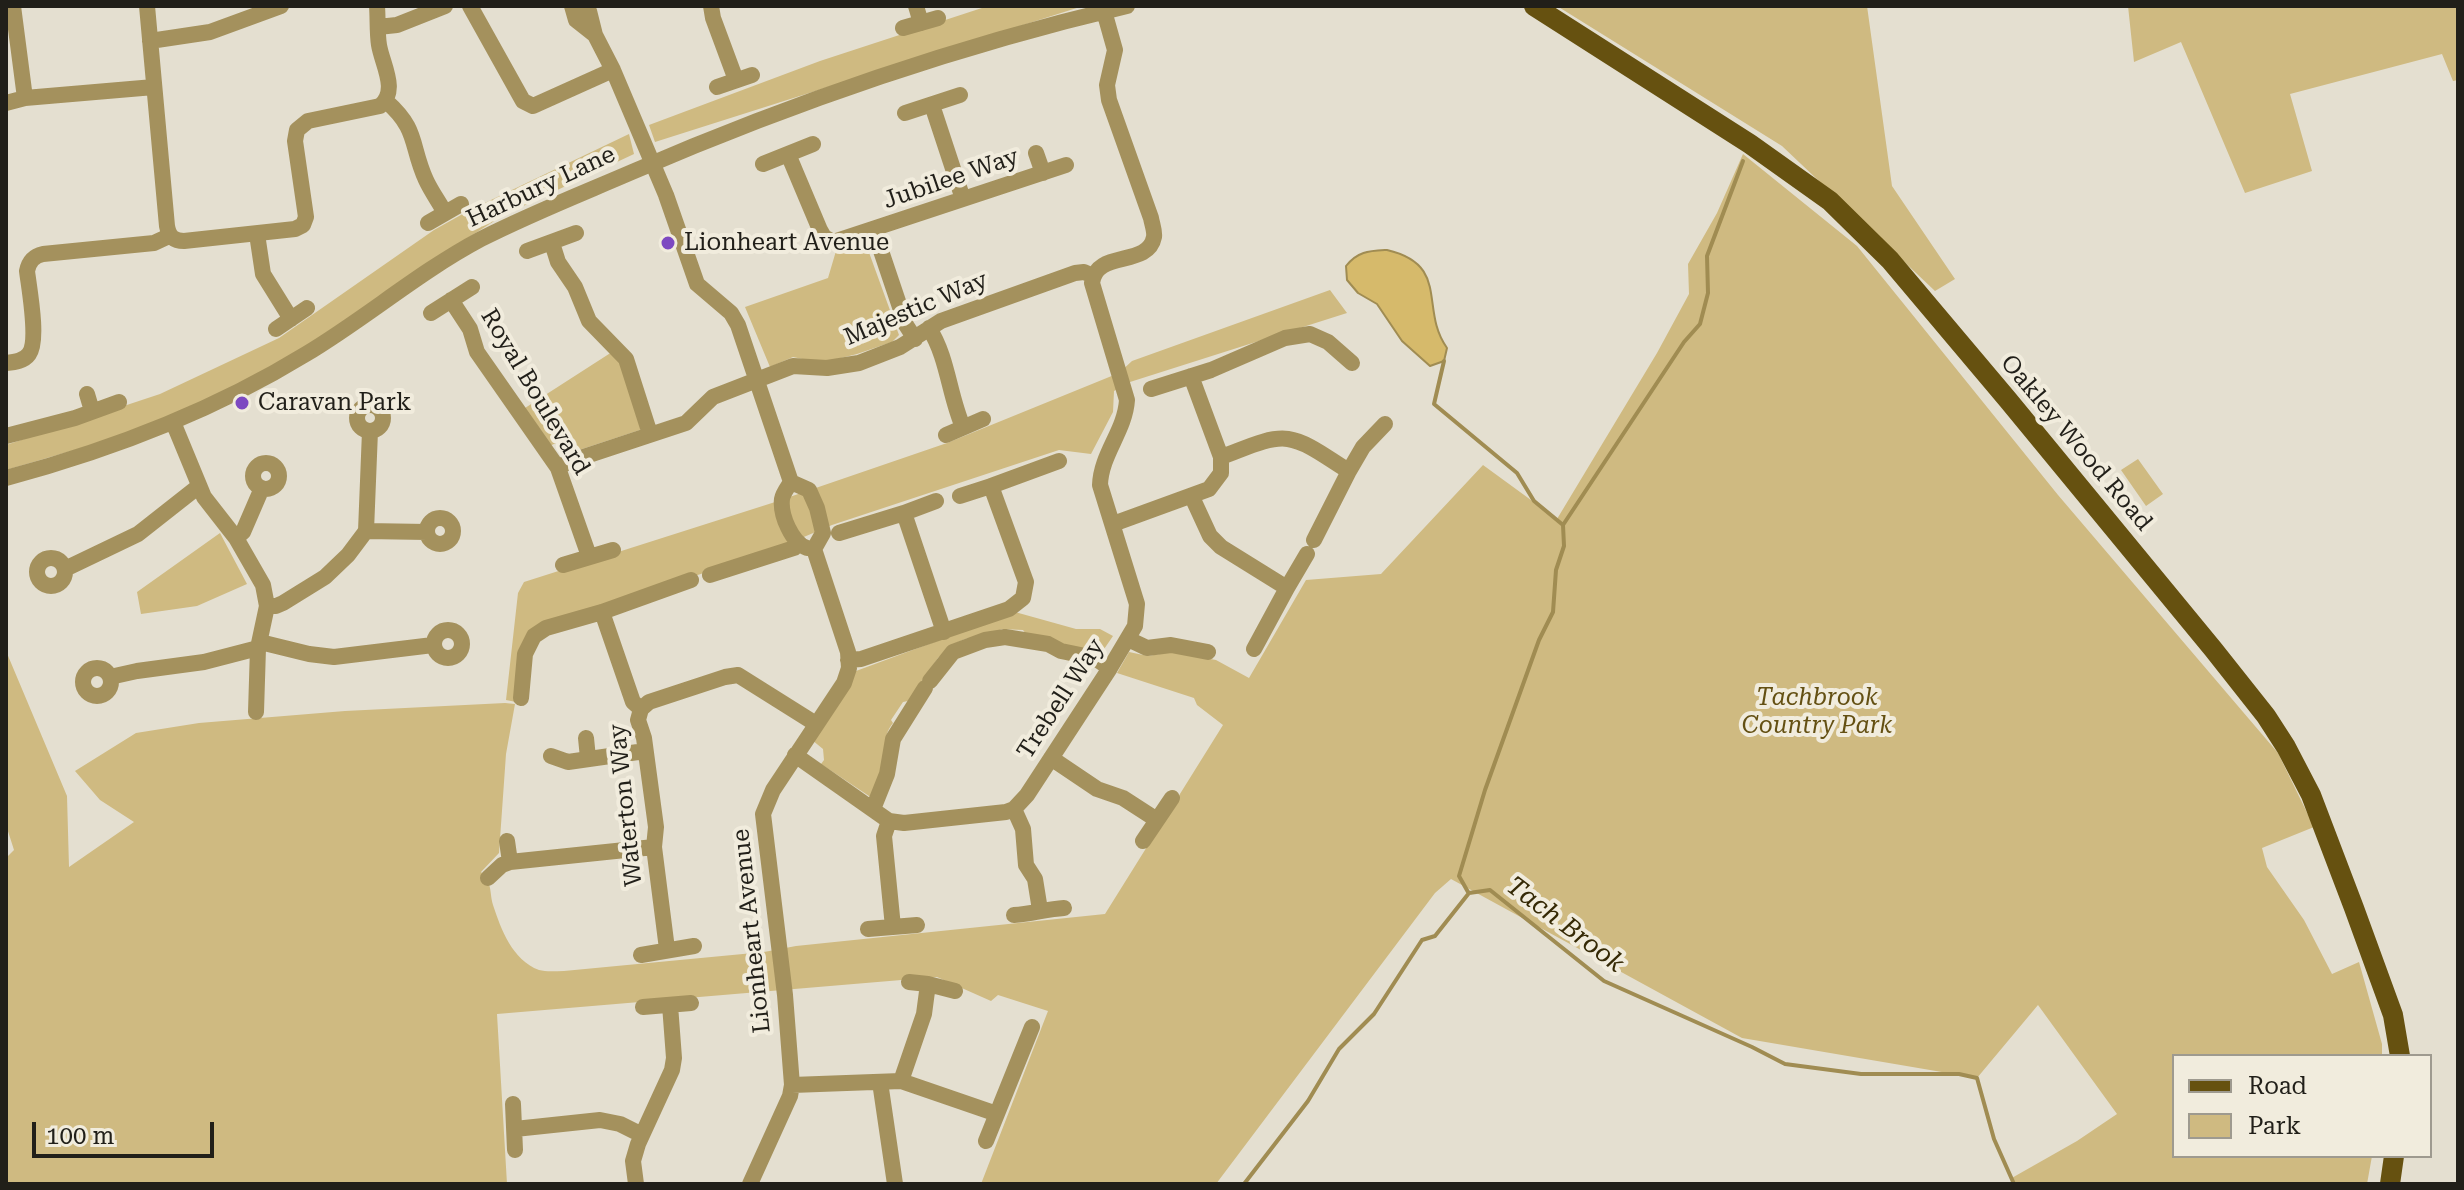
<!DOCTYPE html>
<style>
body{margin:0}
#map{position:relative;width:2464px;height:1190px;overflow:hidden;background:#e4dfd0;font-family:"Roboto Serif",serif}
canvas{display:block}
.frame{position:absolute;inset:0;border:8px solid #211f19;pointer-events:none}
.legend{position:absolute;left:2172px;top:1054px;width:260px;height:104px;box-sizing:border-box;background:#f1ecdd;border:2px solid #9e9a8f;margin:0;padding:10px 14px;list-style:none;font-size:24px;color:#211f19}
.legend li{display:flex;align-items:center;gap:16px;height:40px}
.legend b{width:40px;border:2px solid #9e9a8f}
.scale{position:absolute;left:32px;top:1122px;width:182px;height:36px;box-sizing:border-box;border:4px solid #211f19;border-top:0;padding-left:10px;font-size:24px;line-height:28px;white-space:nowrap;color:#211f19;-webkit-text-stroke:6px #f1ecdd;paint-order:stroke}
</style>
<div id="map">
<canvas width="2464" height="1190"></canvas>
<div class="frame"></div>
<ul class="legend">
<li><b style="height:10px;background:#665110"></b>Road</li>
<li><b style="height:22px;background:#cfba81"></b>Park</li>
</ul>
<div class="scale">100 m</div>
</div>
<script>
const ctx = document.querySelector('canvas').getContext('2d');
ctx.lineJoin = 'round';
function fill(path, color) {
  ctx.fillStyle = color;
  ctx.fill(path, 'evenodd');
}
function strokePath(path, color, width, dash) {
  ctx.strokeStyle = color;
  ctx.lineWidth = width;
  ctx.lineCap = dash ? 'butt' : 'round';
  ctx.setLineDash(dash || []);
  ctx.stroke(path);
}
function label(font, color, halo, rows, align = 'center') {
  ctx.font = font + ' "Roboto Serif",serif';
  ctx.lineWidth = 8;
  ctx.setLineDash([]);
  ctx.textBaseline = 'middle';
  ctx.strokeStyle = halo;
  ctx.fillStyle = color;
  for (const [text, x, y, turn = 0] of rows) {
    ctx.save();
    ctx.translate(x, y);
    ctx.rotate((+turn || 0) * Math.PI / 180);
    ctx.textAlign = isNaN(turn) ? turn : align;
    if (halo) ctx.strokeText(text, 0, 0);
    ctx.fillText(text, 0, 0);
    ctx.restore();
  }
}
const green = new Path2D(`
 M 988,6 L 1083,6 L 655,142 L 649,125 L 820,61 Z
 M 1557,6 L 1867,6 L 1892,186 L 1955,279 L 1935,291 L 1782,146 Z
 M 2128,6 L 2458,6 L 2458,80 L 2453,81 L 2442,54 L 2290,94 L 2312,171 L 2245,193 L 2181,42 L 2134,62 Z
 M 629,134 L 634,154 L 502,216 L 409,276 L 326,336 L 184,418 L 6,470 L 6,445 L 160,394 L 279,338 L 434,230 L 468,211 Z
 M 1743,154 L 1857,246 L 2058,495 L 2278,753 L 2314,827 L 2262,848 L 2267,867 L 2304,920 L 2332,974 L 2359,962 L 2382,1044 L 2382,1056 L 2174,1056 L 2174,1156 L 2372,1156 L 2367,1184 L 2014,1184 L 2010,1179 L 2077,1141 L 2117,1114 L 2038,1005 L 1977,1078 L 1742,1038 L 1451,879 L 1435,893 L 1216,1184 L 981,1184 L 1048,1011 L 998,995 L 991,1001 L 937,977 L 497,1014 L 507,1184 L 6,1184 L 6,858 L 14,850 L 6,825 L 6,800 L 8,799 L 6,793 L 6,651 L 67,796 L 69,867 L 134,822 L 100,800 L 75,771 L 136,733 L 199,723 L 345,711 L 505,703 L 515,704 L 506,754 L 499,853 L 481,872 C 493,885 489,890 493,905 C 501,929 512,960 539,970 C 546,972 556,971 564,971 L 764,952 L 796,946 L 1105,914 L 1223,725 L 1197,705 L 1194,698 L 1117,673 L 1129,652 L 1148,656 L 1171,652 L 1216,660 L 1249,678 L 1306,580 L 1381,574 L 1483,465 L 1557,519 L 1657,353 L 1689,294 L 1688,264 L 1717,213 Z
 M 858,243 L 867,247 L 899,335 L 892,342 L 857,354 L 821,363 L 793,357 L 770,367 L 745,307 L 828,278 L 836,251 Z
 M 1330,290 L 1347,313 L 1130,382 L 1114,391 L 1113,412 L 1091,454 L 1059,450 L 832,525 L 785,545 L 628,599 L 536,626 L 516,702 L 506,700 L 518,593 L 524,582 L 772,503 L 947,443 L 1119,373 L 1132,361 Z
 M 612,352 L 618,357 L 641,426 L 640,430 L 576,451 C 567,443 561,439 550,446 L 525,408 Z
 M 2138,459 L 2163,494 L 2146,506 L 2121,470 Z
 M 220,533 L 247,584 L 197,606 L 141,614 L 137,592 Z
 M 1015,612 L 1076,629 L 1100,629 L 1113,636 L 1100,655 L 1026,634 L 1023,630 L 1001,629 L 999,632 L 965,639 L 954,644 L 938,658 L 908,701 L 903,702 L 891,720 L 893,723 C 883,735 886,747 884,761 C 883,773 876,786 872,798 L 821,764 L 824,760 L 823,749 L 812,740 L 856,671 Z`);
const water = new Path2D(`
 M 1387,250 C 1451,265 1419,309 1447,348 L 1444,361 L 1430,366 L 1402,341 L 1377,304 L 1358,293 L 1347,280 L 1346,266 C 1358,251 1369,251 1387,250 Z`);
const stream = new Path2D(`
 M 1444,361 L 1434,404 L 1517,473 L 1534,501 L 1563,525
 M 1468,892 L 1459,876 L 1485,790 L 1539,640 L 1553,612 L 1556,570 L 1564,546 L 1563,525 L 1684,342 L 1700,324 L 1708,293 L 1707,256 L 1743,161
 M 1244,1184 L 1308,1101 L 1339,1049 L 1374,1014 L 1422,940 L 1435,936 L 1469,893 L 1490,890 L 1604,981 L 1752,1047 L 1785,1064 L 1861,1074 L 1959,1074 L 1977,1078 L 1994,1139 L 2014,1184`);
const minor = new Path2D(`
 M 13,6 L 25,98
 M 147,6 L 167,226 C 169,237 174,241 184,241 L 295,229 L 303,225 L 306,217 L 295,141 L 297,130 L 308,121 L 380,106 C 399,91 382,64 379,45 C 377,32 378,19 377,6
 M 470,6 L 523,101 L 533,106 L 613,70
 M 572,6 L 576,20 L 595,35
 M 583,6 L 589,11 L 595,35 L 613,70 L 666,195 L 697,284 L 731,313 L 738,325 L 791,482
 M 711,6 L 713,18 L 736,80
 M 916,6 L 921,23
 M 378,27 L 397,25 L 445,6
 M 903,28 L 938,18
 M 150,41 L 210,32 L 281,6
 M 717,87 L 752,75
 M 386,101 C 419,130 410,145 426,180 C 431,191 439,202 445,213
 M 6,103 L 25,98 L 154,87
 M 932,105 L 963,199
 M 905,113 L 960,95
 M 1036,153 L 1043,173
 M 788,154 L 820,230 L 824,237 L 833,242 L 1066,165
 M 763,164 L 813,144
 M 428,223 L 461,204
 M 874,230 L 906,325 L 915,339
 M 257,234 L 263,274 L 291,319
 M 552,243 L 558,262 L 575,287 L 589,321 L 626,359 L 650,434
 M 527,251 L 576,233
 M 451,300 L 470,329 L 477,352 L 558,468 L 589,556
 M 431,313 L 472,287
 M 929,328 C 948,358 949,395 963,427
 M 276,329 L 307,308
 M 6,363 C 15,362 24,361 29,354 C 39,341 29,288 27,271 C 29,261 34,256 43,254 L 154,243 L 169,236
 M 1151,389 L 1211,370 L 1285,338 L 1310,334 L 1328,342 L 1352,363
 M 87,394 L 92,411
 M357 418a13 13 0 1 1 26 0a13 13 0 1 1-26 0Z
 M 173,422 L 204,497 L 236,538 L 263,585 L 267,606 L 258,648 L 256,712
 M 946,435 L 983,419
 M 6,436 L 75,418 L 119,402
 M 1221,457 C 1240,451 1267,436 1288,439 C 1309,442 1331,461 1349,471 L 1314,540
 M253 476a13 13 0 1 1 26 0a13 13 0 1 1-26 0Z
 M 558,468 L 568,462 L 686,423 L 713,397 L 793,366 L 827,368 L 859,363 L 900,347 L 941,321 L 1075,273 L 1084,272 L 1093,276
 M 1349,471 L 1363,447 L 1385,424
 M 6,478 C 111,450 213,411 306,354 C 366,318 419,272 481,239 C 530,214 581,194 632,172 C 792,103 957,46 1127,6
 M 791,482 C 788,487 783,493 782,499 C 780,515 792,543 807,548
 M 791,482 L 809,490 L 817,508 L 823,533 L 814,549
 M 991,486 L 1059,461
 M 1192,497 L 1210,536 L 1221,547 L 1287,588 L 1254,649
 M 904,513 L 936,501
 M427 531a13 13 0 1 1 26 0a13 13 0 1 1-26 0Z
 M 1113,524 L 1209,489 L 1221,473 L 1221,457 L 1191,376
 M 366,531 L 427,532
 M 839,533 L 904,513 L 944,632
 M 236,538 L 243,532 L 262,488
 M37 572a14 14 0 1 1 28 0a14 14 0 1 1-28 0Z
 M 563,565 L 613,550
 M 65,569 L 138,534 L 199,486
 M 710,575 L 794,548 L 798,544
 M 1287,588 L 1307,554
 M 267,606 L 276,606 L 283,603 L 325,577 L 348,555 L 366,531 L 370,431
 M 602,612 L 633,702 L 641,709
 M434 644a14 14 0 1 1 28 0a14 14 0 1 1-28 0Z
 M 1128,639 L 1147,648 L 1171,645 L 1208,652
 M 260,642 L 309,654 L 334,657 L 433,645
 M 848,660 L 861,659 L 1009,609 L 1023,598 L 1026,582 L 991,486 L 960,496
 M83 682a14 14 0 1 1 28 0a14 14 0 1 1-28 0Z
 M 110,677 L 137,671 L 204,662 L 258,648
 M 930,681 L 953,652 L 985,640 L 1005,637 L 1048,644 L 1061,651 L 1095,658 L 1110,668
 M 521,698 L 525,654 L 534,636 L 546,628 L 602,612 L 691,580
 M 586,738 L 588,758
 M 795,755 L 889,821 L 904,823 L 1006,812 L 1014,809 L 1027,795 L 1110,668 L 1135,626 L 1137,604 L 1100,485 C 1101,454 1125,431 1127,400 L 1092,283 C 1096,249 1148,268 1154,237 C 1155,231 1152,224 1151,218 L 1109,100 L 1107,85 L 1115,50 L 1104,11
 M 551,756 L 568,762 L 645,751
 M 1051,758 L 1097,789 L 1123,798 L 1157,820
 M 873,809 L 887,774 L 893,739 L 925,688
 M 1014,809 L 1023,829 L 1026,865 L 1035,879 L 1040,910
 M 889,821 L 884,836 L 893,927
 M 507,841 L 510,862
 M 1143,841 L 1172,798
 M 488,878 L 502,865 L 510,862 L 654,847
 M 1014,915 C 1031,914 1047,909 1064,908
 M 868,929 L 917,925
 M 667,949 L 654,847 L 656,827 L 644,738 L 638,720 L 641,709 L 649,702 L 725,677 L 738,675 L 816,724
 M 641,955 L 694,946
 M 909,982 L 928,984 L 955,991
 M 643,1007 L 691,1003
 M 901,1081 L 924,1014 L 928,984
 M 880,1082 L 895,1184
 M 792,1085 L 901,1081 L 997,1114
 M 513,1104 L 515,1150
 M 515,1129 L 600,1120 L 620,1124 L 642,1135
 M 986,1141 L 1032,1027
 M 636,1184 L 633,1161 L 638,1144 L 672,1070 L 674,1058 L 670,1005
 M 750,1184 L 790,1096 L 792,1085 L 785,995 L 763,814 L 773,790 L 844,683 L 849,668 L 848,652 L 814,549`);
const major = new Path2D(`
 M 1534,6 L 1750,144 L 1830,201 L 1890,260 L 2008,400 L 2213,649 L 2266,716 L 2286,747 L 2311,795 L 2354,908 L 2393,1015 L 2400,1056
 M 2390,1184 L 2394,1156`);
const markers = [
 [668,243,8,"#7d49c1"],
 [242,403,8,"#7d49c1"]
];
const streetNames = [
 ["Jubilee Way",951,179,-19],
 ["Harbury Lane",541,187,-25],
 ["Majestic Way",916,309,-23],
 ["Royal Boulevard",535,392,59],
 ["Oakley Wood Road",2076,443,50],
 ["Trebell Way",1061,699,-57],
 ["Waterton Way",626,805,-96],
 ["Lionheart Avenue",752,931,-96]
];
const poiNames = [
 ["Lionheart Avenue",684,243],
 ["Caravan Park",258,403]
];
const parkNames = [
 ["Tachbrook",1817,698],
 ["Country Park",1817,726]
];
const waterNames = [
 ["Tach Brook",1565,925,37]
];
fill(green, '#cfba81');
fill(water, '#d6ba6b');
strokePath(water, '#a08c52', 2);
strokePath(stream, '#a08c52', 4);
strokePath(minor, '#a4915d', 16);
strokePath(major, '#665110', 20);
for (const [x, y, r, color] of markers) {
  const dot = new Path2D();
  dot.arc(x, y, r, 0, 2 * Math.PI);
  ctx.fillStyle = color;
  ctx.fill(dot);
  strokePath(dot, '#f1ecdd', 3);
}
label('24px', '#211f19', '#f1ecdd', streetNames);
label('24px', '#211f19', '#f1ecdd', poiNames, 'left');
label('italic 24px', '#645013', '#f1ecdd', parkNames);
label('italic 26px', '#352905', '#f1ecdd', waterNames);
</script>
